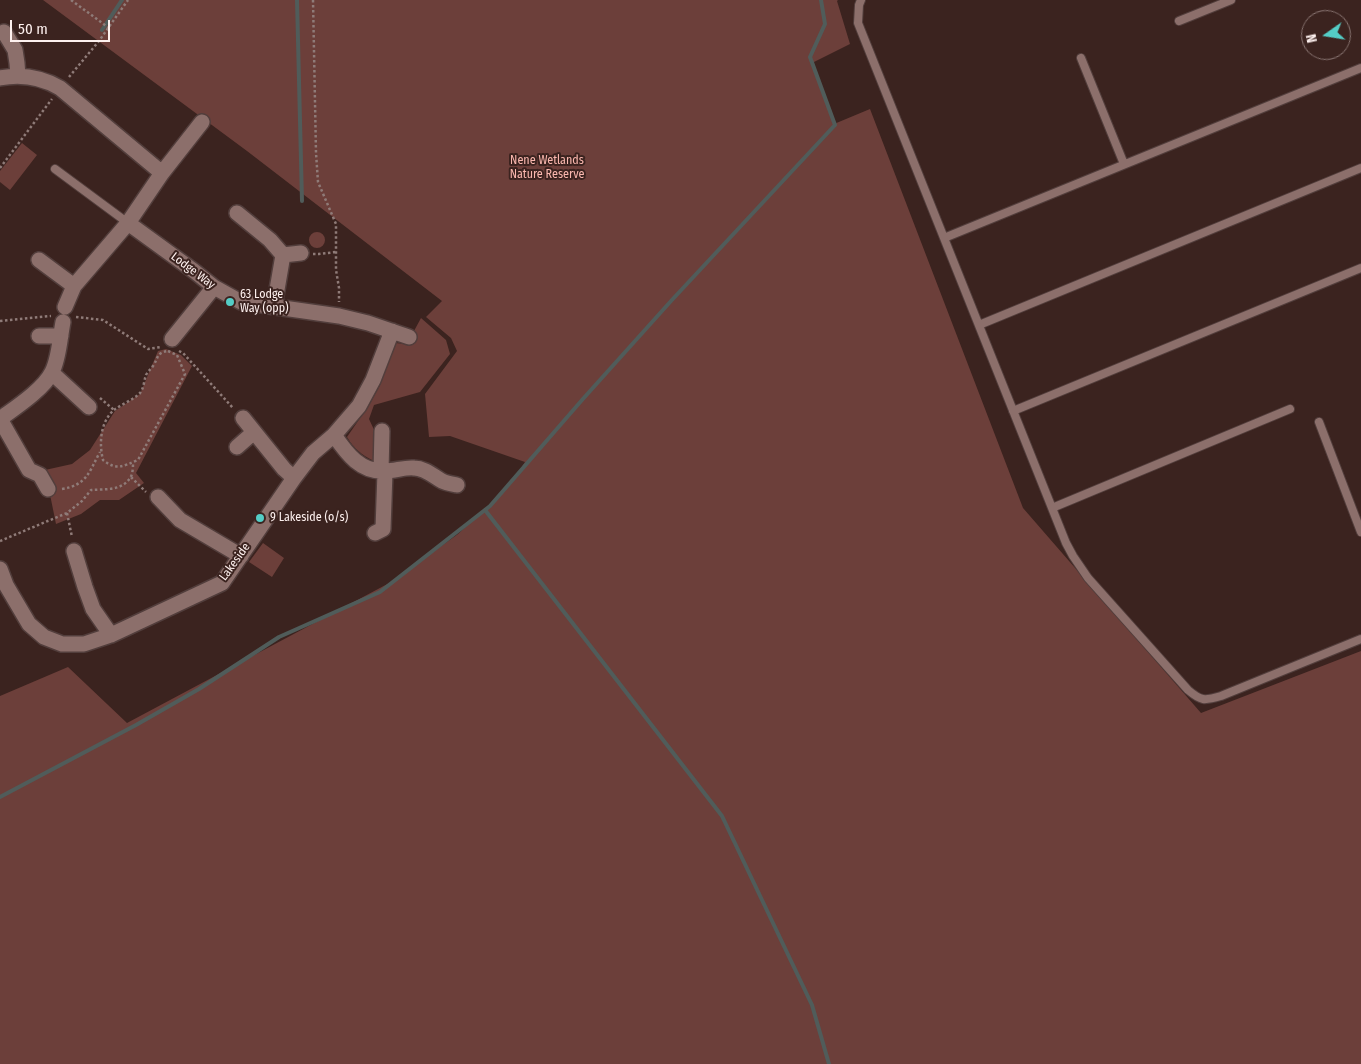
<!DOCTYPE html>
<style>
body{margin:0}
#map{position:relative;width:1361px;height:1064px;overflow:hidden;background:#3b231f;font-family:"Fira Sans Condensed",sans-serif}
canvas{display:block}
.north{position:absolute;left:1301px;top:10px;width:50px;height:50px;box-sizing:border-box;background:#3b231f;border:1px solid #897572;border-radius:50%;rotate:257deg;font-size:14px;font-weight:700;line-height:20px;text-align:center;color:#fef1ef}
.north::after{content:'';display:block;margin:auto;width:18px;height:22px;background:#54cdc6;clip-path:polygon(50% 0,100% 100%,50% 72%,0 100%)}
.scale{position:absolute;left:10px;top:20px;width:100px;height:22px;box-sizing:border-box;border:2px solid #fef1ef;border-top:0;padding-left:6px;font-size:15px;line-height:18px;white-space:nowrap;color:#fef1ef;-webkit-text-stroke:4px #3b231f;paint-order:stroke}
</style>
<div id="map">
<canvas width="1361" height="1064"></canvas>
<div class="north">N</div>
<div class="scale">50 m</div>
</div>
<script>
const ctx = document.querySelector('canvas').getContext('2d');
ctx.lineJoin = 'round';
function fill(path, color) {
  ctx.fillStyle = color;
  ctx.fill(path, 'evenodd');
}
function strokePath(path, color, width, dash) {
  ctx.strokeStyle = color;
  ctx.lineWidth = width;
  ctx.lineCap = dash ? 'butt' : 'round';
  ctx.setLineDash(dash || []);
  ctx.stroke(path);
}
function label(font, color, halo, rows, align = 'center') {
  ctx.font = font + ' "Fira Sans Condensed",sans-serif';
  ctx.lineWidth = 4;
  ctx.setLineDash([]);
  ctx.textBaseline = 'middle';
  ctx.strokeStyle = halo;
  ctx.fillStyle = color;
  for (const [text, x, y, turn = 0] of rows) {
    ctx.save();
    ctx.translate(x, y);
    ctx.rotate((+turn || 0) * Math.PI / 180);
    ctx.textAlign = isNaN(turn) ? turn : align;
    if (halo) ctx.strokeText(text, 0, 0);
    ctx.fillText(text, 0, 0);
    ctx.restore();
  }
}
const green = new Path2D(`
 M 43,0 L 838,0 L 837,1 L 850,44 L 812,63 L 834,124 L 870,109 L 1023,508 L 1201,713 L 1361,651 L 1361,1064 L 0,1064 L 0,696 L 68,667 L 127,723 L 393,581 L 458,534 L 509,486 L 525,462 L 450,436 L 429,437 L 425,394 L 457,351 L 451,338 L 426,317 L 442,301 L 247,151 Z
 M 22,143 L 37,155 L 10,190 L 0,182 L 0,171 Z
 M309 240a8 8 0 1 1 16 0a8 8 0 1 1-16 0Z
 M 421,318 L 446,340 L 450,354 L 420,392 L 374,405 L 369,419 L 376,434 L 374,461 C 362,455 354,449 347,437 L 369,405 L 380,385 L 395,343 L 407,344 Z
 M 166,349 L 181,355 L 192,366 L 136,473 L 144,483 L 119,500 L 100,500 L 81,514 L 56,524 L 45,470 L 72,464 L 90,450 L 115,411 L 140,394 L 158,351 Z
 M 263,543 L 284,558 L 272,577 L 249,562 Z`);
const stream = new Path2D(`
 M 297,0 L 302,201
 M 102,30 L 122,0
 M 485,510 L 722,816 L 812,1005 L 829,1064
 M 0,797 L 136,725 L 199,689 L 279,637 L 380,592 L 490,506 L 582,400 L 671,301 L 835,125 L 810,57 L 825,24 L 821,0`);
const path = new Path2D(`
 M 71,0 L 109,28
 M 313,0 L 316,153 L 318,182 L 336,224 L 336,270 L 339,288 L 339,302
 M 69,77 L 99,41 L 128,0
 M 0,168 L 52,99
 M 313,254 L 319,254 L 336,252
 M 76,317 L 103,320 L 148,349 L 161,347
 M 0,321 L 51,316
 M 168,351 L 177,355 L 185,374 L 138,460 C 123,466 117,471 103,460 C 99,444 100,422 114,410 C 122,404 133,400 140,393 C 144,388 144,380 146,375 C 148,371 151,369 153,366 C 159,357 156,353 168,351 Z
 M 179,351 L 183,353 L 233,408
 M 100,398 L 114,410
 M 131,477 L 146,492
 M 62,489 C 87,485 89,472 100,452
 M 67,513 L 72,537
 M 0,541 L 67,513 L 82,501 L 91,490 C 104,489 122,491 130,478 C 133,474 133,467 133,462`);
const service = new Path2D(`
 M 861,0 L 859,5 L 858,23 L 1066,543 L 1073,556 L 1088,578 L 1188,690 C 1201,701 1204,701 1221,696 L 1361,639
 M 1179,21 L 1231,0
 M 1081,58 L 1124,164
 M 55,169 L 128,223
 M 944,238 L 1361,68
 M 979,325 L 1361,168
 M 1013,411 L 1361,268
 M 1319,422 L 1361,532
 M 1052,508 L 1290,409`);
const minor = new Path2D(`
 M 4,32 L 15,50 L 17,63 L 18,76
 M 0,78 C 21,74 41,77 60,88 L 162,173 L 128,223 L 194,271 L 214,287 L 241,302 L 339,316 L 368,323 L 409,337
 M 162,173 L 202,122
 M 237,213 L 270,240 L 283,255 L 274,307
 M 283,255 L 301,253
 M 39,260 L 74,286
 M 65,307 L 74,286 L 128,223
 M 39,336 L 61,336
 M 172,339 L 214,287
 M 52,373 L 89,407
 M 243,418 L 284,469 L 294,478
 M 0,419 C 15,408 44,389 52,372 C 59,359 60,337 63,322
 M 0,419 L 29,470 L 40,475 L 48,489
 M 334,435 C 347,454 361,473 386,471 C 395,471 405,467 414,468 C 425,468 433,476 442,481 C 446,483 452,484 457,485
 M 237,447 L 254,432
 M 381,471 L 382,431
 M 158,497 L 180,520 L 241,556
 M 375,533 L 383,529 L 385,472
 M 74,551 L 85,587 L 93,609 L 111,635
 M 0,569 L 6,585 L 29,624 L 44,637 L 62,644 L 84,644 L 111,635 L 222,583 L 294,478 L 313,453 L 334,435 L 359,406 L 373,380 L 392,331`);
const markers = [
 [230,302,5,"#54cdc6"],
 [260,518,5,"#54cdc6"]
];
const parkNames = [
 ["Nene Wetlands",547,161],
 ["Nature Reserve",547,175]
];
const streetNames = [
 ["Lodge Way",193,271,37],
 ["Lakeside",235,562,-54]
];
const poiNames = [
 ["63 Lodge",240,295],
 ["Way (opp)",240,309],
 ["9 Lakeside (o/s)",270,518]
];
fill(green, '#6c3f3a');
strokePath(stream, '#505c5a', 4);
strokePath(service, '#523e3c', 10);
strokePath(minor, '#523e3c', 18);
strokePath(path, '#8f7b78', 2.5, [2.5, 2.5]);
strokePath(service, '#8c6f6b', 8);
strokePath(minor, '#8c6f6b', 15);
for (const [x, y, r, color] of markers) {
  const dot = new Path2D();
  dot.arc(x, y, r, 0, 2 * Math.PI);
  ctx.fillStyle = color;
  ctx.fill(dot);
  strokePath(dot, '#3b231f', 2);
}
label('12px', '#fbb8af', '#3b231f', parkNames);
label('12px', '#fef1ef', '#3b231f', streetNames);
label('12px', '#fef1ef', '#3b231f', poiNames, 'left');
</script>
